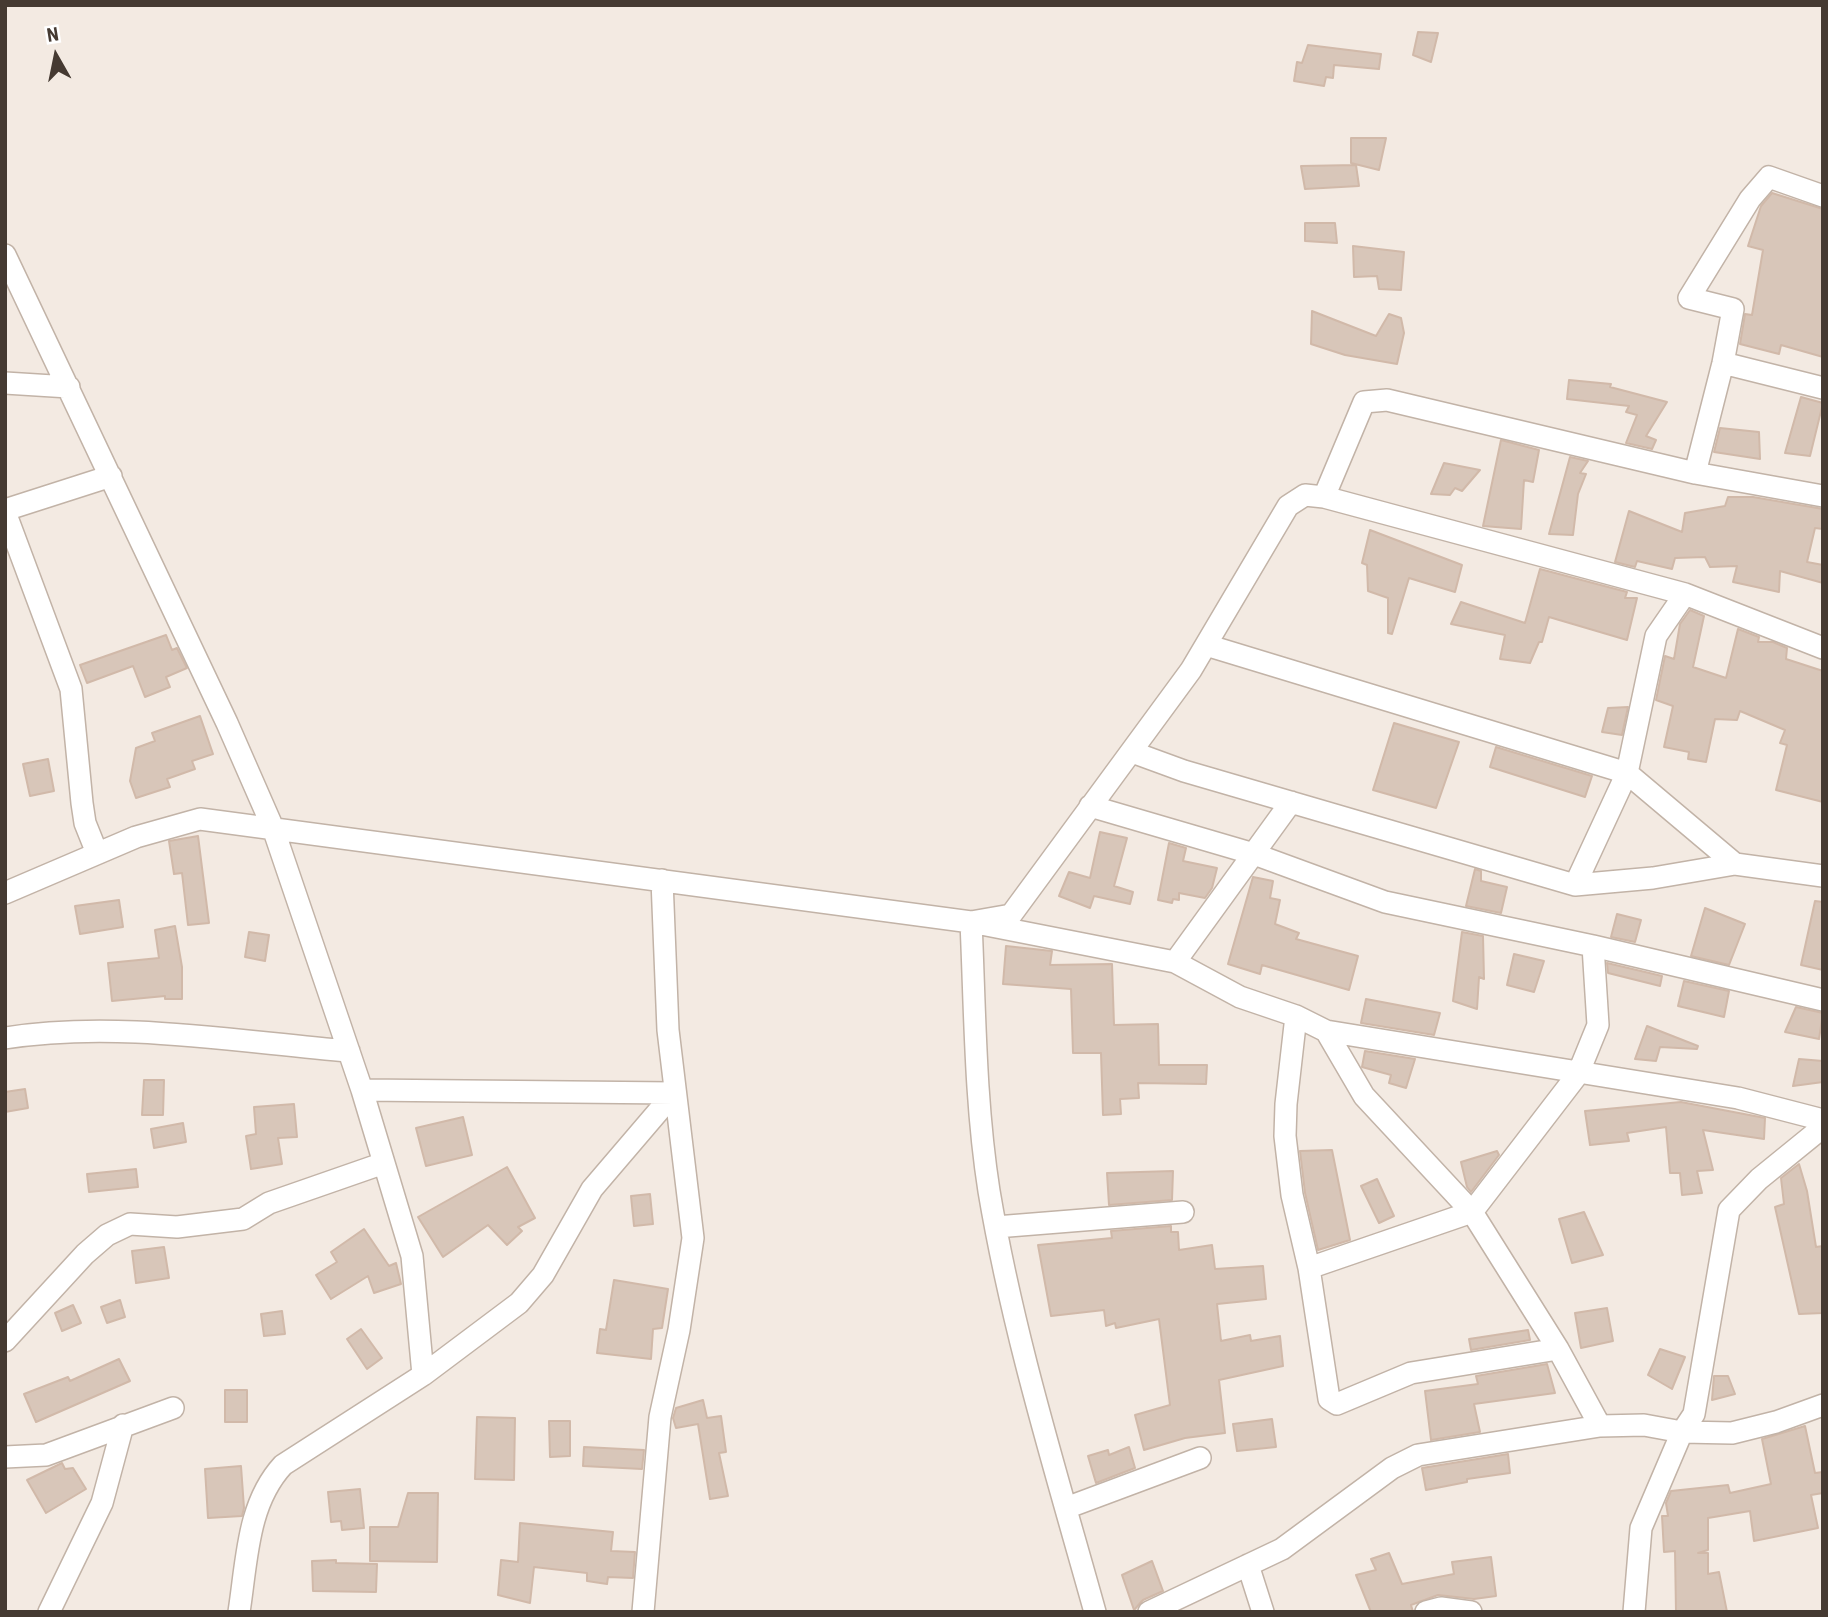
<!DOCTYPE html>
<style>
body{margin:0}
#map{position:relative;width:1828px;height:1617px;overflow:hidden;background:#f3eae2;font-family:"Roboto Condensed",sans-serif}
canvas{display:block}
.frame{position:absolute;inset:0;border:7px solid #453a32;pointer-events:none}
.north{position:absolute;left:21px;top:21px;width:70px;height:70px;-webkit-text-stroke:5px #fff;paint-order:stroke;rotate:351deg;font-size:19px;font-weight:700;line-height:28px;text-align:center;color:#453a32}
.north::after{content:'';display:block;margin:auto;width:24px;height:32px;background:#453a32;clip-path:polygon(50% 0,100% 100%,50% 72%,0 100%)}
</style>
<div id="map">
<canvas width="1828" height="1617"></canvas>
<div class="frame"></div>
<div class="north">N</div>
</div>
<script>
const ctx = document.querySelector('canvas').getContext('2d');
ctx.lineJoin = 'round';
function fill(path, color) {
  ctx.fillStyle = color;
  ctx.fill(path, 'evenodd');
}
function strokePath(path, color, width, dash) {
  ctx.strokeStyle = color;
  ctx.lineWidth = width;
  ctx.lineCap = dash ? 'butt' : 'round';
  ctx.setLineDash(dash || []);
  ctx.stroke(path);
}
const building = new Path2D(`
 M 1418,32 L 1438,33 L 1431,62 L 1413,55 Z
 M 1308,45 L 1381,54 L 1379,69 L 1334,65 L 1333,78 L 1326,77 L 1324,86 L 1294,81 L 1297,62 L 1302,63 Z
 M 1351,138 L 1386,138 L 1379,170 L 1351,163 Z
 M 1356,165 L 1359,186 L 1305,189 L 1301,166 Z
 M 1772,193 L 1823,209 L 1823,357 L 1781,345 L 1779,354 L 1740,344 L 1745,314 L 1752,315 L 1763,250 L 1748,246 L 1761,206 Z
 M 1305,223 L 1335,223 L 1337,243 L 1305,241 Z
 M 1353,246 L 1404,252 L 1401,290 L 1379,289 L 1377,276 L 1354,277 Z
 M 1312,311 L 1376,336 L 1389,314 L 1401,318 L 1404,333 L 1397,364 L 1345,355 L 1311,344 Z
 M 1569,380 L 1611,384 L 1610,387 L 1667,402 L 1646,436 L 1656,440 L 1652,449 L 1626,443 L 1637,415 L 1626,412 L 1629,406 L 1567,399 Z
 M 1801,397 L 1823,403 L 1810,456 L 1785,453 Z
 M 1720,428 L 1759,432 L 1760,459 L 1714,452 Z
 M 1501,440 L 1539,450 L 1533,482 L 1524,480 L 1521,529 L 1483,526 Z
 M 1570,457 L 1588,461 L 1580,473 L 1586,474 L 1578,494 L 1573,535 L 1549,534 Z
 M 1444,463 L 1480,470 L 1462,491 L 1455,488 L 1450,495 L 1431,494 Z
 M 1728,497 L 1753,497 L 1823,509 L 1823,529 L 1815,528 L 1807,562 L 1823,565 L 1823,583 L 1780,571 L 1779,592 L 1733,582 L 1737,566 L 1710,567 L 1705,557 L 1675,558 L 1672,569 L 1637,561 L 1635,567 L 1615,562 L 1629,511 L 1682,532 L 1685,513 L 1725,506 Z
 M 1370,530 L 1462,565 L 1455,592 L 1409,578 L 1392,634 L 1388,633 L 1388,598 L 1368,591 L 1367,565 L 1362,563 Z
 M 1540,569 L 1627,592 L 1625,598 L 1637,598 L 1627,640 L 1549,617 L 1542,642 L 1539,642 L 1530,663 L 1500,659 L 1505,635 L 1451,624 L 1461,602 L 1525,623 Z
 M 1690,610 L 1704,616 L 1693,667 L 1726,678 L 1738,629 L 1759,637 L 1758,642 L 1773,642 L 1787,648 L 1786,659 L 1823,671 L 1823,802 L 1776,790 L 1787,745 L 1780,743 L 1785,730 L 1740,711 L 1737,720 L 1715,719 L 1706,762 L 1688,759 L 1689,752 L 1664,747 L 1673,706 L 1656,700 L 1665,656 L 1674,659 L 1680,624 Z
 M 166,635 L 172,650 L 177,648 L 187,668 L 166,677 L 170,687 L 145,697 L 133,666 L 87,683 L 80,665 Z
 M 1628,707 L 1622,735 L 1602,732 L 1608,708 Z
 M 200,716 L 213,754 L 192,761 L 195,769 L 167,779 L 170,787 L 136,798 L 130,781 L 136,748 L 155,741 L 152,733 Z
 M 1394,723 L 1459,742 L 1436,808 L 1373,790 Z
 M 1496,747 L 1592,776 L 1585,797 L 1490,767 Z
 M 48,759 L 54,791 L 30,796 L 23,764 Z
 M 1100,832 L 1127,838 L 1114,886 L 1133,892 L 1130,904 L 1094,896 L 1090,908 L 1059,896 L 1069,872 L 1090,878 Z
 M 198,836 L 209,923 L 188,925 L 182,873 L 174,874 L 169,841 Z
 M 1169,843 L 1186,848 L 1183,861 L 1217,868 L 1212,888 L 1205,898 L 1179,893 L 1179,900 L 1173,899 L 1172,903 L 1158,900 Z
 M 1475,869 L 1481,871 L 1481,881 L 1507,887 L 1501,913 L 1466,906 Z
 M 1253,877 L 1273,881 L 1270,898 L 1280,900 L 1275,924 L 1299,933 L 1296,939 L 1358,956 L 1349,990 L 1262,965 L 1260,974 L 1228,964 Z
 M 119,900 L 123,927 L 80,934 L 75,906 Z
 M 1815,901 L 1823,902 L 1823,970 L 1801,965 Z
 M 1705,908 L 1745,924 L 1729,965 L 1691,956 Z
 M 1617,914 L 1641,920 L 1635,942 L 1611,937 Z
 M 175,926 L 182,967 L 182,999 L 165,999 L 165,996 L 112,1001 L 108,963 L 159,958 L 155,930 Z
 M 249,932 L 269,935 L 265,961 L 245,957 Z
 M 1462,932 L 1483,936 L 1484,979 L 1479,977 L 1477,1009 L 1453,1001 Z
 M 1006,946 L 1052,951 L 1050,965 L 1112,964 L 1114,1025 L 1158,1024 L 1159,1065 L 1207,1065 L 1206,1084 L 1138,1083 L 1139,1098 L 1120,1099 L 1121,1114 L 1103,1115 L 1101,1053 L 1073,1053 L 1071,989 L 1003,984 Z
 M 1514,954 L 1544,961 L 1534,992 L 1507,985 Z
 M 1607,963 L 1662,976 L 1660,986 L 1608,973 Z
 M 1684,981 L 1729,991 L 1724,1017 L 1678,1006 Z
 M 1366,999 L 1440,1013 L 1434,1035 L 1361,1023 Z
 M 1796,1007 L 1823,1013 L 1819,1039 L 1785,1032 Z
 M 1647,1026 L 1698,1046 L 1697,1049 L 1660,1047 L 1656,1061 L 1635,1059 Z
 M 1365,1051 L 1415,1059 L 1406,1088 L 1389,1083 L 1391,1075 L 1362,1067 Z
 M 1799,1059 L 1823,1061 L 1823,1082 L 1793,1086 Z
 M 144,1080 L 164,1080 L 163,1115 L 142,1115 Z
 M 25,1089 L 28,1108 L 5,1112 L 5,1092 Z
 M 1681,1102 L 1765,1118 L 1764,1139 L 1703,1130 L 1713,1170 L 1697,1171 L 1702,1193 L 1682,1195 L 1680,1173 L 1670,1173 L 1666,1127 L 1627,1133 L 1629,1141 L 1590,1145 L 1585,1111 Z
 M 294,1104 L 297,1137 L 278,1138 L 282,1164 L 251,1169 L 246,1136 L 256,1134 L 254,1107 Z
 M 463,1117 L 472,1155 L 426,1166 L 416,1128 Z
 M 183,1123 L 186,1142 L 154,1148 L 151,1129 Z
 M 1332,1150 L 1350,1240 L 1318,1250 L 1305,1193 L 1300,1151 Z
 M 1497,1151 L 1499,1155 L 1471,1192 L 1467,1187 L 1461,1162 Z
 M 1799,1164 L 1807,1191 L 1816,1247 L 1823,1246 L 1823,1313 L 1799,1314 L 1775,1207 L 1784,1204 L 1781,1178 Z
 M 507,1167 L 535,1218 L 518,1227 L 522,1231 L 507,1245 L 488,1225 L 443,1257 L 418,1217 Z
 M 136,1169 L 138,1187 L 89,1192 L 87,1174 Z
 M 1173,1171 L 1172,1200 L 1109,1205 L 1107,1173 Z
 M 1377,1179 L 1394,1216 L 1379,1223 L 1361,1186 Z
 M 650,1194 L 653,1224 L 634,1226 L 631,1196 Z
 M 1584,1212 L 1603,1255 L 1572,1263 L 1559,1219 Z
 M 1171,1226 L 1171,1232 L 1178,1232 L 1179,1250 L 1212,1245 L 1215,1269 L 1263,1266 L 1266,1299 L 1217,1304 L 1221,1341 L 1250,1335 L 1251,1341 L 1280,1336 L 1283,1366 L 1219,1380 L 1225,1433 L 1185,1438 L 1144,1450 L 1135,1415 L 1170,1405 L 1159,1319 L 1116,1328 L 1115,1323 L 1106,1326 L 1104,1310 L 1051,1316 L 1038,1245 L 1112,1238 L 1111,1231 Z
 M 364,1229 L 389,1266 L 396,1263 L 401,1284 L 374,1293 L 368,1276 L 331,1299 L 316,1275 L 337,1262 L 331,1252 Z
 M 164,1247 L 169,1278 L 136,1283 L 132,1251 Z
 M 614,1280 L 668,1289 L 662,1328 L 653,1329 L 651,1359 L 597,1353 L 600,1329 L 606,1330 Z
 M 120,1300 L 125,1317 L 107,1323 L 101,1307 Z
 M 73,1305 L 81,1323 L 62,1331 L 55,1313 Z
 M 1607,1308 L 1613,1341 L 1581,1348 L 1575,1313 Z
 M 282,1311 L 285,1334 L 264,1336 L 261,1314 Z
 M 361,1329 L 382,1358 L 367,1369 L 347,1339 Z
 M 1528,1330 L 1530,1340 L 1471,1350 L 1469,1339 Z
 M 1660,1349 L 1685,1357 L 1672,1389 L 1648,1375 Z
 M 119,1359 L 130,1381 L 36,1422 L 24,1394 L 68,1377 L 70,1381 Z
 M 1547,1364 L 1555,1393 L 1474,1404 L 1480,1432 L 1431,1440 L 1425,1391 L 1478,1384 L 1476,1376 Z
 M 1714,1376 L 1728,1376 L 1735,1394 L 1712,1400 Z
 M 225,1390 L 247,1390 L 247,1422 L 225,1422 Z
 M 703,1400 L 707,1418 L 721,1416 L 726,1452 L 719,1453 L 728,1496 L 710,1499 L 698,1424 L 676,1428 L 673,1418 L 676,1408 Z
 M 477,1417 L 515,1418 L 514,1480 L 475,1479 Z
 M 1272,1419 L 1276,1447 L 1237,1451 L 1233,1424 Z
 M 549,1421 L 570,1421 L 570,1456 L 550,1457 Z
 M 1805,1426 L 1815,1473 L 1823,1472 L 1823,1493 L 1811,1495 L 1818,1528 L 1754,1541 L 1750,1511 L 1708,1518 L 1708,1550 L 1698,1553 L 1708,1553 L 1708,1574 L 1719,1572 L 1727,1612 L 1676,1612 L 1675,1551 L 1664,1552 L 1662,1516 L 1668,1516 L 1666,1503 L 1671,1491 L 1728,1485 L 1730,1493 L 1771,1484 L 1762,1439 Z
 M 584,1447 L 644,1450 L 642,1469 L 583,1466 Z
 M 1129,1447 L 1135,1468 L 1096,1483 L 1088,1456 L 1108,1450 L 1109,1455 Z
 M 1508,1454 L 1510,1473 L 1467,1479 L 1467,1482 L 1426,1490 L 1422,1468 Z
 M 62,1463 L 65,1469 L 73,1468 L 86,1489 L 46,1513 L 27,1480 Z
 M 241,1466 L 244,1508 L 242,1516 L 208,1518 L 205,1469 Z
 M 360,1489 L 364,1528 L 342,1530 L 341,1521 L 331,1522 L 328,1492 Z
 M 408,1493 L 438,1493 L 437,1562 L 370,1561 L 370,1527 L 398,1527 Z
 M 520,1523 L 613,1532 L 611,1551 L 635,1552 L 633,1578 L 608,1577 L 607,1584 L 587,1581 L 587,1573 L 534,1567 L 530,1603 L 498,1595 L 501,1560 L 518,1562 Z
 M 1389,1553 L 1402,1584 L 1454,1574 L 1452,1562 L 1491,1557 L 1496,1596 L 1474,1599 L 1438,1595 L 1411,1605 L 1413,1612 L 1371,1612 L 1356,1575 L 1376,1570 L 1371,1559 Z
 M 336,1560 L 336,1563 L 377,1564 L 376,1592 L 313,1591 L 312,1561 Z
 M 1152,1561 L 1163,1591 L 1143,1600 L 1134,1610 L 1122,1575 Z`);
const street = new Path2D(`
 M 5,255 L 227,723 L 273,828 L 362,1090 L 412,1256 L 423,1375 L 283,1465 C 247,1504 247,1561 239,1612
 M 1723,363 L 1823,388
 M 5,383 L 69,387
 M 1695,473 L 1723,363 L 1733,309 L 1689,298 L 1750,199 L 1769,177 L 1823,196
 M 1324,497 L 1364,402 L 1387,400 L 1695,473 L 1823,496
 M 5,510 L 111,476
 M 5,512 L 71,689 L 82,803 L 85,823 L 97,853
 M 1206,645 L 1627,773 L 1735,864
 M 1132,752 L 1184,771 L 1575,885 L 1653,878 L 1735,864 L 1823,876
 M 1090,806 L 1254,854 L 1385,902 L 1593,946 L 1823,1000
 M 1575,885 L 1627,773 L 1656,636 L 1685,594
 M 5,893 L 136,837 L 200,819 L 971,922 L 1175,962 L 1240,997 L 1296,1016 L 1326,1031 L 1364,1096 L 1472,1212 L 1558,1349 L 1600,1426
 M 1175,962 L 1291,802
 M 1296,1016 L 1286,1104 L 1285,1136 L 1292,1195 L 1309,1268 L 1329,1399 L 1337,1404 L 1411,1373 L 1558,1349
 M 1326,1031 L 1738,1098 L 1823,1120
 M 5,1038 C 116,1020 238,1042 349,1051
 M 362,1090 L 674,1093
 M 996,1227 L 1183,1212
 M 1309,1268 L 1472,1212 L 1578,1074 L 1598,1025 L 1593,946
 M 5,1341 L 85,1254 L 107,1235 L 130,1224 L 177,1227 L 243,1219 L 269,1203 L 384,1163
 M 423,1375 L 519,1303 L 543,1275 L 592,1189 L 674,1093
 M 5,1457 L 46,1455 L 173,1408
 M 1066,1508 L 1200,1458
 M 1248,1565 L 1263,1612
 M 49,1612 L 102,1503 L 123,1425
 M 643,1612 L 660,1417 L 679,1330 L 693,1238 L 668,1030 L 662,880
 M 1095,1612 C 1056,1472 1013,1334 989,1191 C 975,1102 975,1011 971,922 L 1011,915 L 1191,670 L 1288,506 L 1305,495 L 1324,497 L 1685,594 L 1823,648
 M 1149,1612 L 1282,1549 L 1392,1468 L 1418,1455 L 1600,1426 L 1644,1425 L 1682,1432 L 1694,1414 L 1729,1210 L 1759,1179 L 1823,1127
 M 1426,1612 L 1441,1608 L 1471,1612
 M 1634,1612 L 1641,1528 L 1682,1432 L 1732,1433 L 1776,1422 L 1823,1405`);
fill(building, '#d8c6b9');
strokePath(building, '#d1b9a9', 2);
strokePath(street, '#c2b3a7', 24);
strokePath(street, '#fff', 21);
</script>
